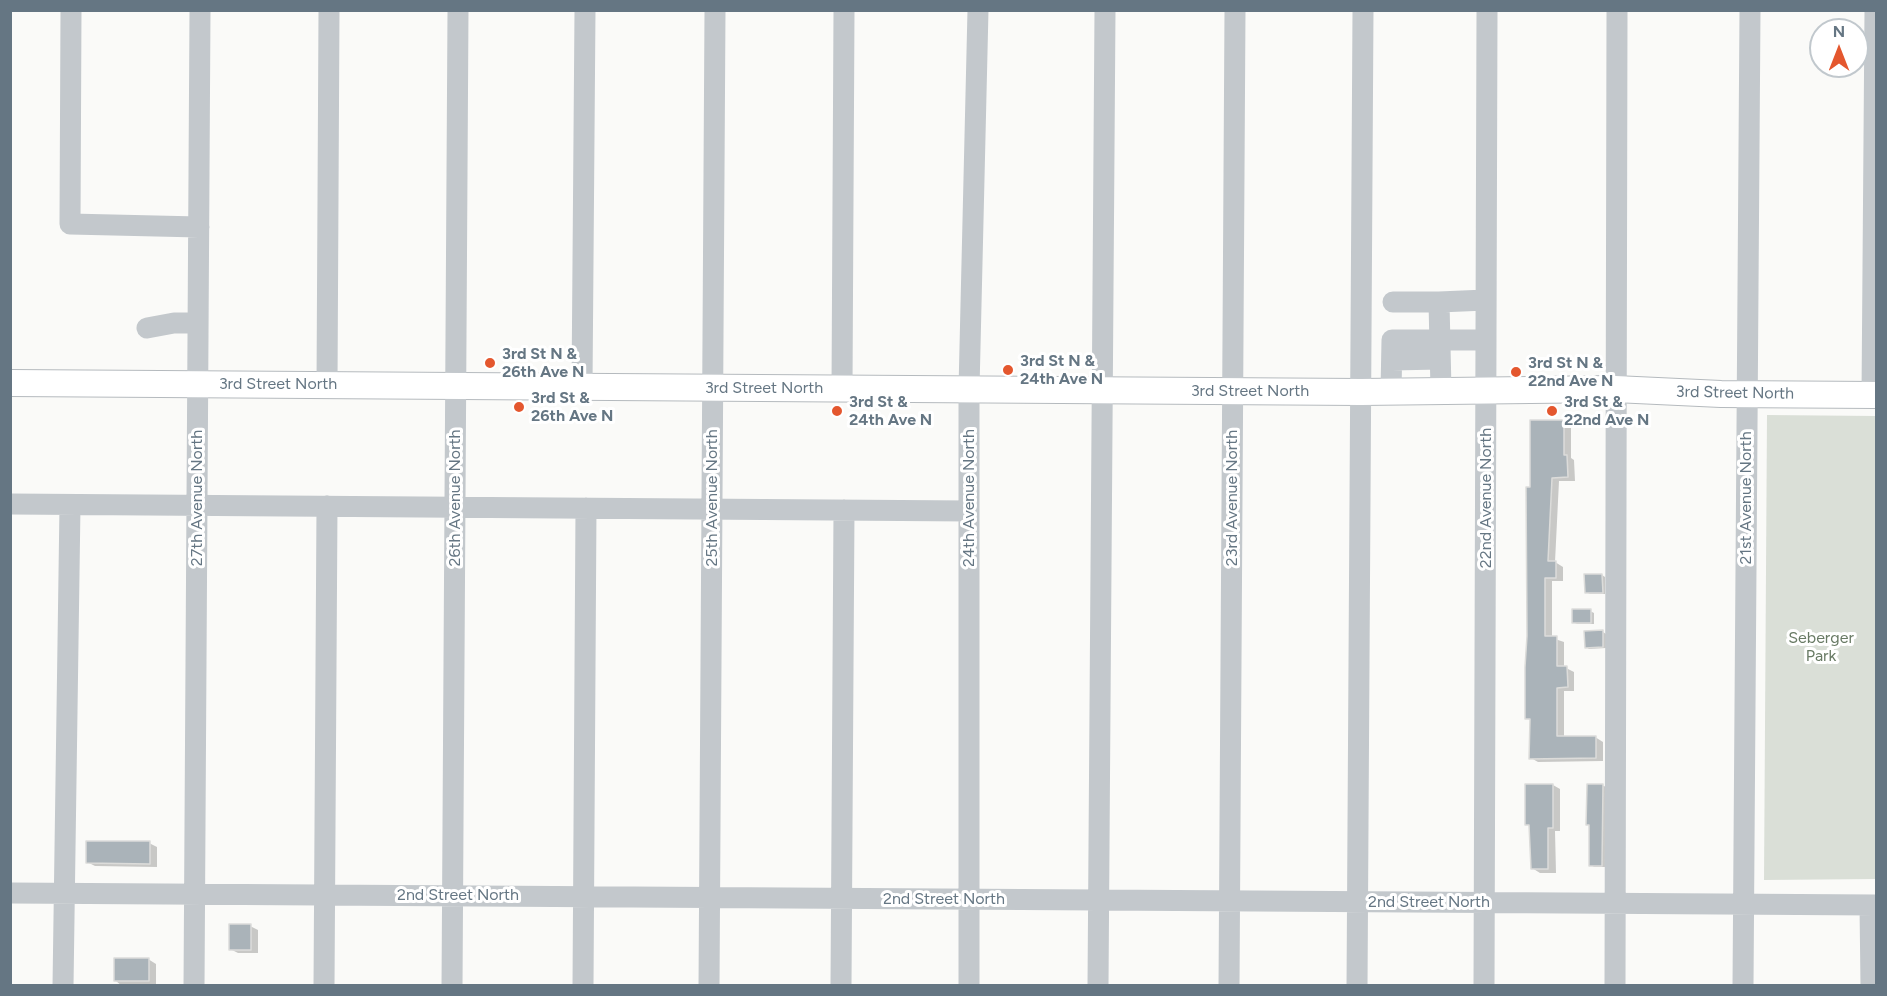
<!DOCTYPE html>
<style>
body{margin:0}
#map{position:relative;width:1887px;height:996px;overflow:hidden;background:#fafaf8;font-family:Figtree,sans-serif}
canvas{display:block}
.frame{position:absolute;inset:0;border:12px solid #657683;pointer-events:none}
.north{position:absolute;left:1809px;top:18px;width:60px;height:60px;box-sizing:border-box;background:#fff;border:2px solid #c1c8cd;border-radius:50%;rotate:0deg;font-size:16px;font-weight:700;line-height:24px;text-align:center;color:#657683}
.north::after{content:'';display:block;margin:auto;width:21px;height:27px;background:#e4572e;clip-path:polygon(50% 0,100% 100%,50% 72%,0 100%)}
</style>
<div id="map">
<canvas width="1887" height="996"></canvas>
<div class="frame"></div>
<div class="north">N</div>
</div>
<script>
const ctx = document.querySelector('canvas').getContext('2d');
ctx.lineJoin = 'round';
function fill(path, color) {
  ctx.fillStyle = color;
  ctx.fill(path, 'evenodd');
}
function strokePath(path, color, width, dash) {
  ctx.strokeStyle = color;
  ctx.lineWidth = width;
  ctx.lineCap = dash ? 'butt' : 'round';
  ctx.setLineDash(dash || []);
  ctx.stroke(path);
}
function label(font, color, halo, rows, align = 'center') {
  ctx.font = font + ' Figtree,sans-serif';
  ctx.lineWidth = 6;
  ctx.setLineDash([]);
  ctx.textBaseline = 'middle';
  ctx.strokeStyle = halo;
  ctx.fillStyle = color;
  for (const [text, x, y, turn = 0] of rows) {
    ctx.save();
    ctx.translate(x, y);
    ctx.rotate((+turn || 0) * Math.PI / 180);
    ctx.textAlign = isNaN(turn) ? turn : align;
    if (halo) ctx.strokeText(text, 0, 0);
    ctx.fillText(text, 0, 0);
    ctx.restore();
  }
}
const green = new Path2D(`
 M 1767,415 L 1876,416 L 1876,879 L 1764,880 Z`);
const shadow = new Path2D(`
 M 1564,422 L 1571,426 L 1571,458 L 1574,460 L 1575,481 L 1559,481 L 1555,562 L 1563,567 L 1563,581 L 1552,581 L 1552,638 L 1564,642 L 1564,667 L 1574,672 L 1574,691 L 1564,691 L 1564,737 L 1595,737 L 1603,742 L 1603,761 L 1538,762 L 1531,758 L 1531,721 L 1527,718 L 1532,489 Z
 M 1602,575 L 1605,577 L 1605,594 L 1590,594 L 1586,592 Z
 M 1590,611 L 1594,613 L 1594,624 L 1577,624 L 1573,622 Z
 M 1603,632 L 1606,634 L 1606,648 L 1589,649 L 1586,647 Z
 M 1553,785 L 1560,789 L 1560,831 L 1555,831 L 1556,873 L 1540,873 L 1532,868 L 1531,827 L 1527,824 Z
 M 1602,785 L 1606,787 L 1605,867 L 1594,867 L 1591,865 Z
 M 149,843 L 157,847 L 157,867 L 95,866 L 87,862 Z
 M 250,926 L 258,930 L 258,953 L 238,953 L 230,949 Z
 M 148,959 L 156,964 L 156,986 L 122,986 L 116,981 Z`);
const building = new Path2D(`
 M 1530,420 L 1564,420 L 1564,455 L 1567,455 L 1568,477 L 1552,478 L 1548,561 L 1556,561 L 1556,578 L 1545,578 L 1545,636 L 1557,636 L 1557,666 L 1567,666 L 1568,687 L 1557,688 L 1557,736 L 1596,736 L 1596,758 L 1529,759 L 1530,719 L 1525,719 L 1525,667 L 1527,636 L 1526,487 L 1530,487 Z
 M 1584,574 L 1602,574 L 1603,593 L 1585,593 Z
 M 1572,609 L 1591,609 L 1591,623 L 1572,623 Z
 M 1603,630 L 1603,647 L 1585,648 L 1584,631 Z
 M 1525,784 L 1553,784 L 1553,828 L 1548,828 L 1548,869 L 1531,869 L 1529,825 L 1525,825 Z
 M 1587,784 L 1603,784 L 1602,866 L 1589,866 L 1589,825 L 1586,825 Z
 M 86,841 L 150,841 L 150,864 L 86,863 Z
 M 229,924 L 251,924 L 251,950 L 229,950 Z
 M 114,958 L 149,958 L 149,981 L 114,981 Z`);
const minor = new Path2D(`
 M 71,10 L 70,224 L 199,227
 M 1393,302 L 1439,302
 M 147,328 L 174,323 L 198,323
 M 1392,360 L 1440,359
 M 327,385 L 329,10
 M 582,386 L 585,10
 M 842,388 L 844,10
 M 1441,390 L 1439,302 L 1486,300
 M 1391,391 L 1392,340 L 1486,340
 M 1872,395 L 1875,10
 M 10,504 L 969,511
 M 10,893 L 1876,905
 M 1870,905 L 1871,986
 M 63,986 L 70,505
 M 194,986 L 200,10
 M 324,986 L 327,506
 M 452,986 L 458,10
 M 583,986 L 586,508
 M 709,986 L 715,10
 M 841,986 L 844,510
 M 969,986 L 969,389 L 978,10
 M 1098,986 L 1105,10
 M 1229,986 L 1235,10
 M 1357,986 L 1363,10
 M 1484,986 L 1487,10
 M 1615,986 L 1617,10
 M 1743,986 L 1750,10`);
const major = new Path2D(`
 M 10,383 L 1361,392 L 1615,389 L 1721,394 L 1876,395`);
const markers = [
 [490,363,6,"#e4572e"],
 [1008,370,6,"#e4572e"],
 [1516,372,6,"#e4572e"],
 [519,407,6,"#e4572e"],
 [837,411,6,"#e4572e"],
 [1552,411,6,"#e4572e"]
];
const poiNames = [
 ["3rd St N &",502,354],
 ["26th Ave N",502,372],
 ["3rd St N &",1020,361],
 ["24th Ave N",1020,379],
 ["3rd St N &",1528,363],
 ["22nd Ave N",1528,381],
 ["3rd St &",531,398],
 ["26th Ave N",531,416],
 ["3rd St &",849,402],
 ["24th Ave N",849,420],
 ["3rd St &",1564,402],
 ["22nd Ave N",1564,420]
];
const streetNames = [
 ["3rd Street North",278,384],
 ["3rd Street North",764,388],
 ["3rd Street North",1250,391],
 ["3rd Street North",1735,393,1],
 ["27th Avenue North",197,498,-90],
 ["26th Avenue North",455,498,-90],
 ["25th Avenue North",712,498,-90],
 ["24th Avenue North",969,498,-90],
 ["23rd Avenue North",1232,498,-90],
 ["22nd Avenue North",1486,498,-90],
 ["21st Avenue North",1746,498,-90],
 ["2nd Street North",458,895],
 ["2nd Street North",944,899],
 ["2nd Street North",1429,902]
];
const parkNames = [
 ["Seberger",1821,638],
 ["Park",1821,656]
];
fill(green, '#dadfd7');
fill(shadow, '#0003');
fill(building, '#aab3b9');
strokePath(building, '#dcdcda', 1.5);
strokePath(major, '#b5babe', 28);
strokePath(minor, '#c3c8cc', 21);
strokePath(major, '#fff', 26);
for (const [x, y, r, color] of markers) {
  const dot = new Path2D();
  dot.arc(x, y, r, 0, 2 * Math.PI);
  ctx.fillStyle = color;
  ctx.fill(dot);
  strokePath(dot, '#fff', 2);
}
label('bold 16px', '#657683', '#fff', poiNames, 'left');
label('16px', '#657683', '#fff', streetNames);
label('16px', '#687a64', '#fff', parkNames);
</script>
